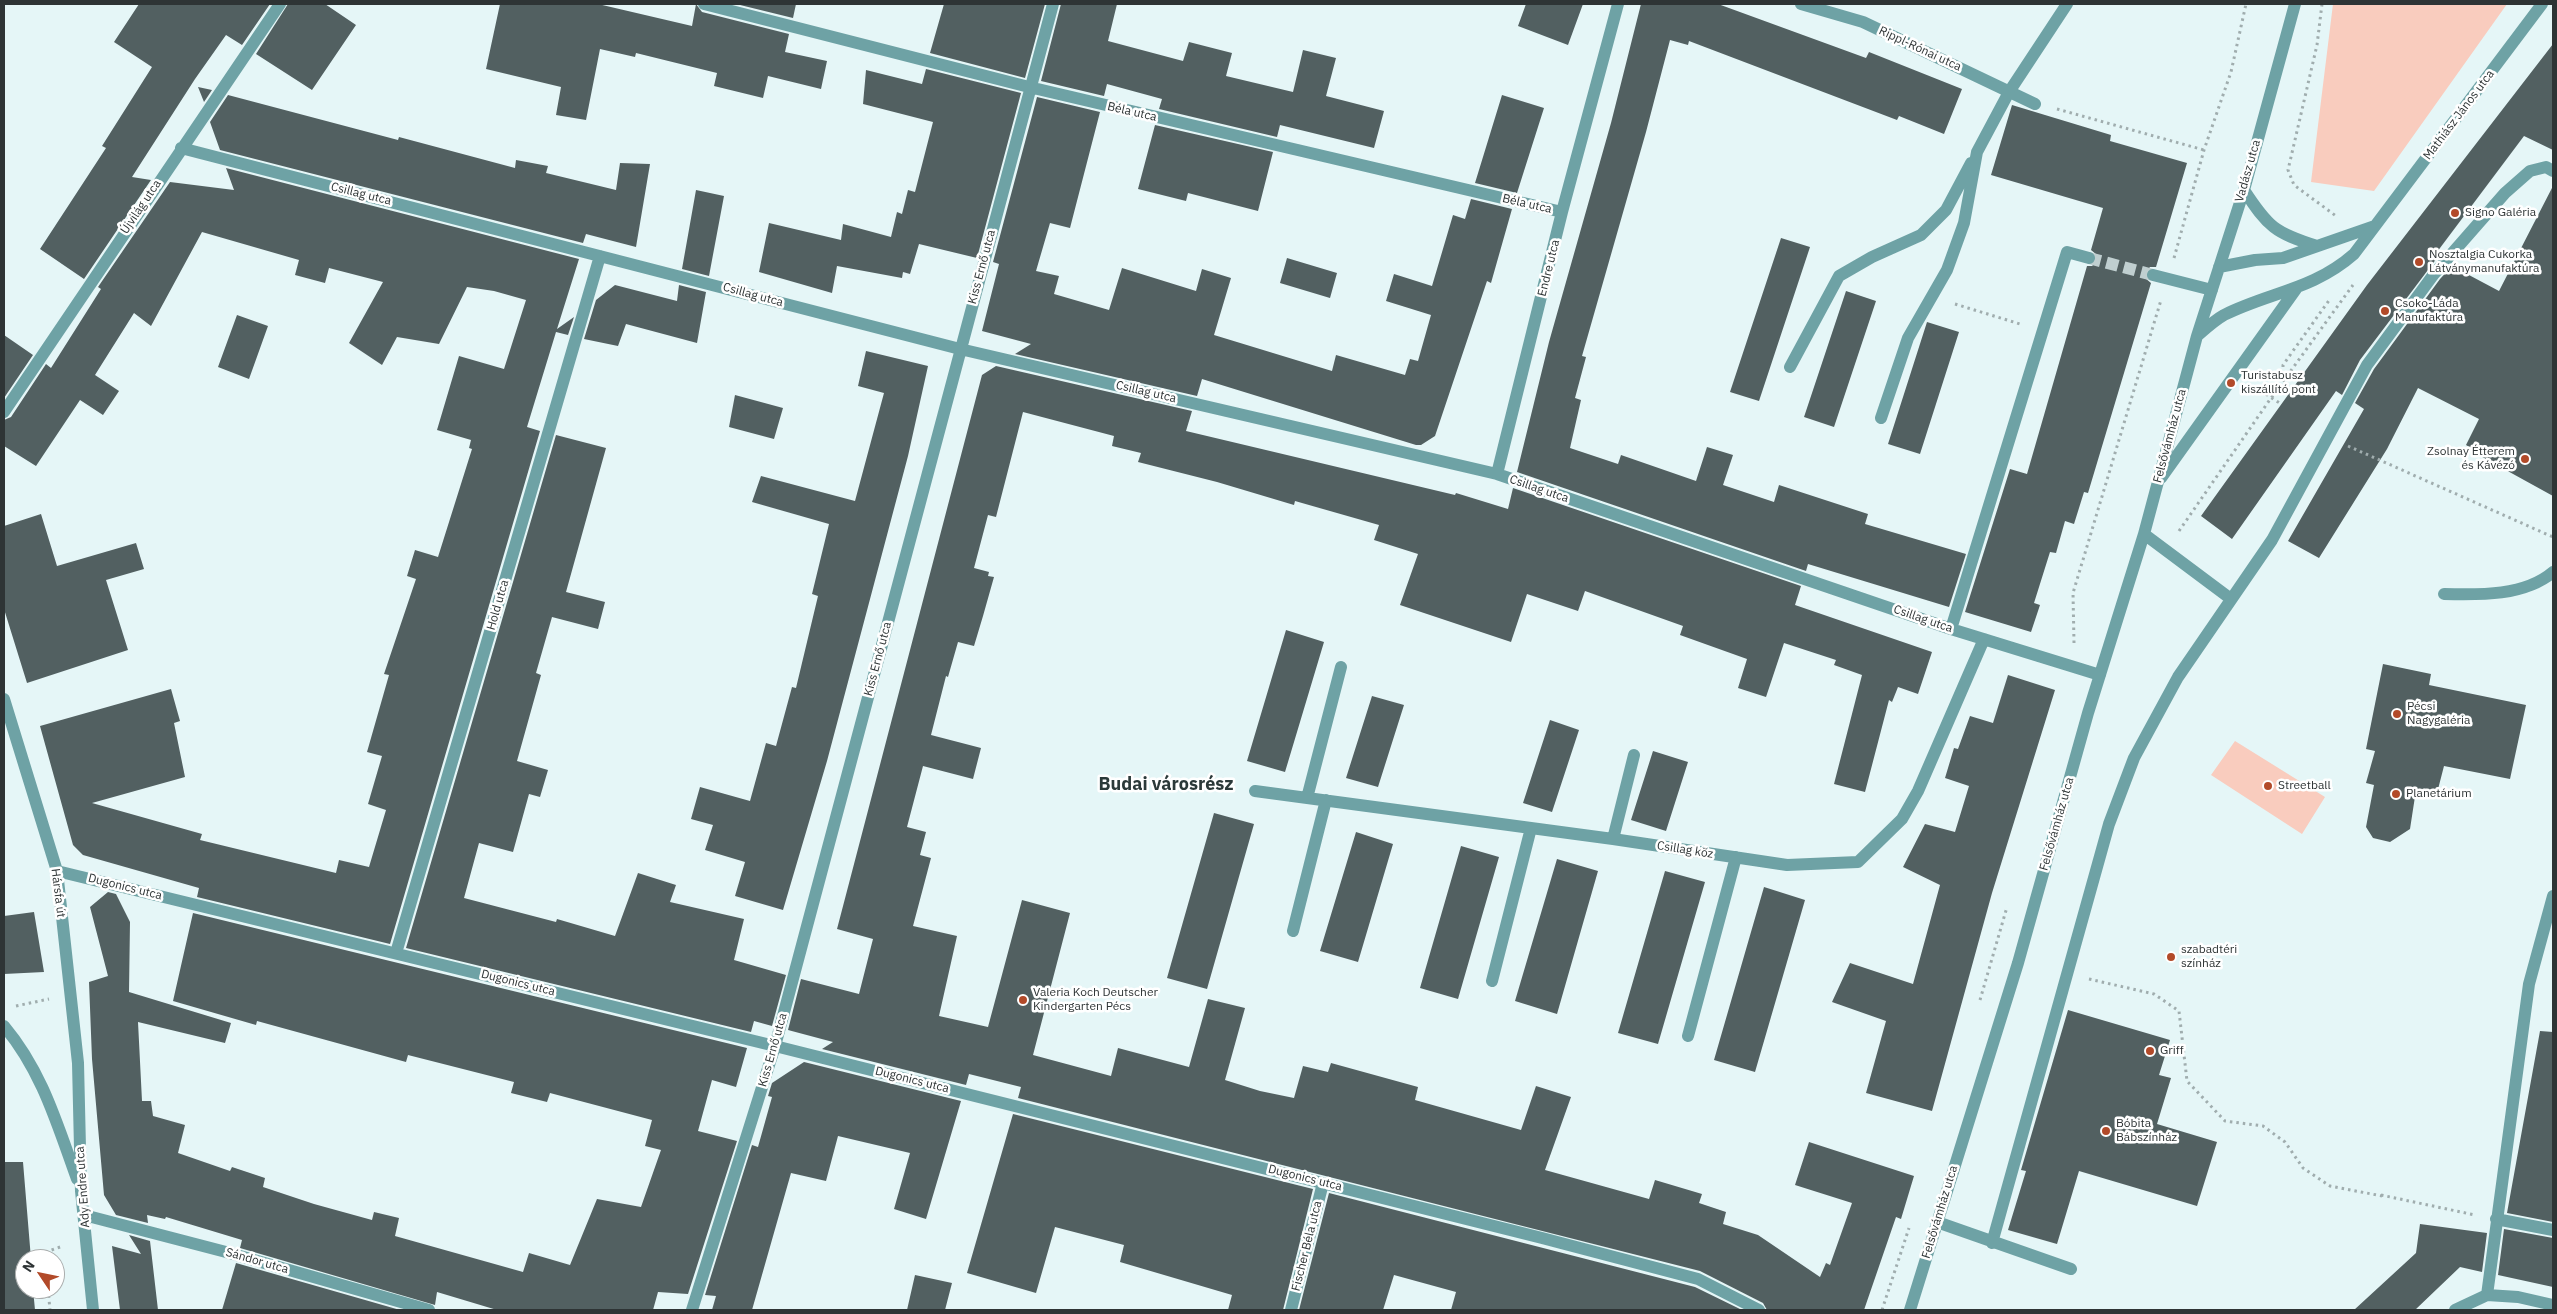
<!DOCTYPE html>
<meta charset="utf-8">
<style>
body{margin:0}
#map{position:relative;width:2557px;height:1314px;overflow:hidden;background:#e5f6f7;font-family:"IBM Plex Sans",sans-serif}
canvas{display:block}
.frame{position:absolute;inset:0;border:5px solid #2e3435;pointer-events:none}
.north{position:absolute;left:15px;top:1249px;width:50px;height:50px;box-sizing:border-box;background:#fff;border:1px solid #abaeae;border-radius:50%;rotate:304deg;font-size:14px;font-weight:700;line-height:20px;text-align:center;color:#2e3435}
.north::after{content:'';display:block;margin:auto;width:18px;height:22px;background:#b24a29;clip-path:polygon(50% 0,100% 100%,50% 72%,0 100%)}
</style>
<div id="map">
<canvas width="2557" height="1314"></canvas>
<div class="frame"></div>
<div class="north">N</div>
</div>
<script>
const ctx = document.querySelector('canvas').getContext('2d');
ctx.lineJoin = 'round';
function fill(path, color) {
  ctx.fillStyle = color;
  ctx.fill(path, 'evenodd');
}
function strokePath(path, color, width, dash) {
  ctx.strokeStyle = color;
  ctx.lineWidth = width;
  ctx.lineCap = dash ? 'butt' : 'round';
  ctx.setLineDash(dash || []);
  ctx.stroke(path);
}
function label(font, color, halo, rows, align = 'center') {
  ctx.font = font + ' "IBM Plex Sans",sans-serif';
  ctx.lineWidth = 5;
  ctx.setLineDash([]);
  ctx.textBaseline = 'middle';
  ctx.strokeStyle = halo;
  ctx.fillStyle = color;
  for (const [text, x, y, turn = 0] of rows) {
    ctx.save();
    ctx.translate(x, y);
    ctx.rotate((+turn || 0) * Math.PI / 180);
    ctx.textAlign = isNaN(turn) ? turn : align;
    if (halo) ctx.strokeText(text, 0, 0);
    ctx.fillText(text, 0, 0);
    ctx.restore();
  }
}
const green = new Path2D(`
 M 2333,4 L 2507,4 L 2374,191 L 2311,182 Z
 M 2235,741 L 2325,797 L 2302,834 L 2211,775 Z`);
const building = new Path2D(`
 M 139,4 L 270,4 L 242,45 L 226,35 L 195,79 L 132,177 L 151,180 L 84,279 L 40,249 L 106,148 L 102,146 L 152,67 L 114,42 Z
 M 288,4 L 325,4 L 356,25 L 312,90 L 256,54 Z
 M 500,4 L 598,4 L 692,26 L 696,4 L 702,12 L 789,34 L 785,52 L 827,61 L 821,89 L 768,76 L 763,98 L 714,86 L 717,73 L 636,53 L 635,57 L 600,49 L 586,120 L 556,115 L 561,87 L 486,69 Z
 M 736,4 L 796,4 L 793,18 Z
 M 944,4 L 1045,4 L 1025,78 L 930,53 Z
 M 1061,4 L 1117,4 L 1108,41 L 1183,61 L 1189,42 L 1232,53 L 1226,76 L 1293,92 L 1303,50 L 1336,58 L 1326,96 L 1384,111 L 1374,148 L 1280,125 L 1277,137 L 1159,109 L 1162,99 L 1107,84 L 1104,96 L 1041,81 Z
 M 1526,4 L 1583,4 L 1568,45 L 1518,26 Z
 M 1641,4 L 1718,4 L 1866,58 L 1869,52 L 1962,89 L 1944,134 L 1899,116 L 1897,120 L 1689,41 L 1688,45 L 1670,40 L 1646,132 L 1582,356 L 1586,357 L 1575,398 L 1581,400 L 1570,448 L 1618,464 L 1621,455 L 1696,481 L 1707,447 L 1733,455 L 1723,485 L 1774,502 L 1779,485 L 1868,514 L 1865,524 L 1966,554 L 1949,607 L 1808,564 L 1806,571 L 1517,472 L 1549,342 L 1611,123 Z
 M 2553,44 L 2553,150 L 2524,136 L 2434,256 L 2437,258 L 2360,360 L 2342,395 L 2336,391 L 2232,539 L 2201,516 L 2367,285 Z
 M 926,69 L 1021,93 L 977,258 L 919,244 L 910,274 L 903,272 L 902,278 L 837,266 L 832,293 L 759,272 L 769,223 L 841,240 L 843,224 L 891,237 L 897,212 L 902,214 L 908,190 L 915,192 L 933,122 L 863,104 L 866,70 L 922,84 Z
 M 198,87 L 212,90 L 204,102 Z
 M 228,95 L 398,140 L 399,137 L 515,168 L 516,160 L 548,166 L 546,173 L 616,190 L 620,163 L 650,164 L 636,247 L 586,234 L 583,243 L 220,150 L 210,122 Z
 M 1502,95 L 1544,108 L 1517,193 L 1475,183 Z
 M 1037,97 L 1100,112 L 1070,228 L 1050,223 L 1036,271 L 1059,276 L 1054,294 L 1109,310 L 1122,268 L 1196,291 L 1202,269 L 1231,278 L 1214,335 L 1332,371 L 1336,355 L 1405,375 L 1410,359 L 1418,361 L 1431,315 L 1386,301 L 1394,274 L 1432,286 L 1453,215 L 1465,219 L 1471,199 L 1512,209 L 1491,283 L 1487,281 L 1435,436 L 1421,445 L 1416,445 L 1202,379 L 1197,396 L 1015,354 L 1031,344 L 982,331 L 999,264 L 993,262 Z
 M 2012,105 L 2111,135 L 2110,141 L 2187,163 L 2156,267 L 2150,267 L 2145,273 L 2145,278 L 2151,283 L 2088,493 L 2084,492 L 2074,524 L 2065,521 L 2056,553 L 2050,552 L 2034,603 L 2040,605 L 2031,632 L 1965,612 L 2010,469 L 2027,474 L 2087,266 L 2092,266 L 2097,261 L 2097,255 L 2091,250 L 2103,208 L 1991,175 Z
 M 1155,125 L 1273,152 L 1258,211 L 1188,193 L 1186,201 L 1138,189 Z
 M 226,168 L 579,259 L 557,329 L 574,317 L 568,335 L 556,332 L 527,427 L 540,431 L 390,944 L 197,897 L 199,888 L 83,855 L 73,845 L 40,726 L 171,689 L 180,721 L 174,723 L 185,777 L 92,803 L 202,834 L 200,840 L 336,873 L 339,860 L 369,867 L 386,810 L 368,804 L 382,756 L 367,752 L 389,675 L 384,674 L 416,579 L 407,576 L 415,550 L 438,557 L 472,449 L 469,448 L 471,440 L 437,430 L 459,356 L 504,369 L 526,300 L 494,291 L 467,287 L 439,344 L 397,337 L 382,365 L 349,343 L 383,282 L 329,268 L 325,283 L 295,275 L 299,260 L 202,232 L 151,326 L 134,313 L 95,375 L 119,391 L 103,415 L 80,400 L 36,466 L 4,446 L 4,420 L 11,417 L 46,364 L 51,368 L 101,289 L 98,287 L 170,182 L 234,190 Z
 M 2553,186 L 2553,496 L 2475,453 L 2476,451 L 2466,445 L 2479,419 L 2418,388 L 2387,449 L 2319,558 L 2288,541 L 2364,409 L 2355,403 L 2374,369 L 2440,279 L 2452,266 L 2499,291 Z
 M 696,190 L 724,196 L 709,276 L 682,269 Z
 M 1781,238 L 1810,247 L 1759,401 L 1730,392 Z
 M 1287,258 L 1337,273 L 1330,298 L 1280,283 Z
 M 615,285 L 677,301 L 679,285 L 706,292 L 697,343 L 626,324 L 618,346 L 584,339 L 596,300 Z
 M 1846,291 L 1876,301 L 1834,427 L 1804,417 Z
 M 237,315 L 268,326 L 249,379 L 218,367 Z
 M 1927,322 L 1959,332 L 1920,454 L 1888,444 Z
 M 4,335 L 33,355 L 4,398 Z
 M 866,351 L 928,366 L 908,456 L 827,761 L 783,910 L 735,896 L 745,862 L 705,850 L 713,825 L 691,819 L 700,787 L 750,801 L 766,743 L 776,746 L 792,687 L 796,688 L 818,596 L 812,594 L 829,524 L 752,502 L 761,476 L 855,501 L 884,393 L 858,386 Z
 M 996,366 L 1192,411 L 1186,431 L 1455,495 L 1456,493 L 1508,509 L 1513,488 L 1801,586 L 1795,605 L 1932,652 L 1918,694 L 1898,687 L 1892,702 L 1889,700 L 1865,792 L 1834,784 L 1862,675 L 1834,665 L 1836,660 L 1784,643 L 1766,697 L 1738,688 L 1747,659 L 1680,635 L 1683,626 L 1585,591 L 1578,611 L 1527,594 L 1511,642 L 1400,605 L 1418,554 L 1374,540 L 1379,525 L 1295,501 L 1294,505 L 1217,482 L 1138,462 L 1141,453 L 1112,446 L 1114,436 L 1023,412 L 996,517 L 988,515 L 974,568 L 989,572 L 988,576 L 994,577 L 983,616 L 974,646 L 958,642 L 948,677 L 946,676 L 931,735 L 981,748 L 973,779 L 923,766 L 907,827 L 926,832 L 920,855 L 931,858 L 913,926 L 957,936 L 939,1016 L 988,1027 L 1022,900 L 1070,913 L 1033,1055 L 1111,1076 L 1118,1048 L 1189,1067 L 1208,999 L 1245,1008 L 1225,1080 L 1260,1091 L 1294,1098 L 1303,1066 L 1328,1072 L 1331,1063 L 1418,1087 L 1415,1100 L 1521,1130 L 1536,1086 L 1571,1097 L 1545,1170 L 1649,1199 L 1655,1180 L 1702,1194 L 1699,1203 L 1726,1212 L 1723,1224 L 1758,1235 L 1820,1277 L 1826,1263 L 1830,1265 L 1852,1203 L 1795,1185 L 1809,1142 L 1914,1176 L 1901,1219 L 1896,1217 L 1864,1310 L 1767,1310 L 1763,1303 L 1700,1271 L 1018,1098 L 1021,1087 L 969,1074 L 966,1085 L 822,1049 L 833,1042 L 788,1030 L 801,979 L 859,994 L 873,939 L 837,929 L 982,375 Z
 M 735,395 L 783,408 L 774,439 L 729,427 Z
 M 556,435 L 606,448 L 566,592 L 605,602 L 598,629 L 552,617 L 536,673 L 541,675 L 517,761 L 548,770 L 540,797 L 529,794 L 513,852 L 479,843 L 464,898 L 556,922 L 557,919 L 615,936 L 638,873 L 676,885 L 670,902 L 744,919 L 734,960 L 786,975 L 772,1026 L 754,1021 L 751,1032 L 406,948 Z
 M 41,514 L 57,566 L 136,543 L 144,569 L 106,580 L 128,650 L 27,683 L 4,609 L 4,526 Z
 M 1286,630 L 1324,642 L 1285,772 L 1247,761 Z
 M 2383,664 L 2431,674 L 2429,685 L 2526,705 L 2510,779 L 2444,766 L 2436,797 L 2416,790 L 2410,829 L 2390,842 L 2373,838 L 2366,827 L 2374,785 L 2366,783 L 2375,751 L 2366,749 Z
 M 2008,675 L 2055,690 L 1992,893 L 1932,1111 L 1866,1093 L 1886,1021 L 1832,1002 L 1850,963 L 1913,984 L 1940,885 L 1903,867 L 1925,824 L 1955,832 L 1969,786 L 1945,778 L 1954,748 L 1958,749 L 1970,716 L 1993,723 Z
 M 1372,696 L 1404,705 L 1378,787 L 1346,778 Z
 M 1550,720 L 1579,730 L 1552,812 L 1523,803 Z
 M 1653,751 L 1688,762 L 1666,831 L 1631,820 Z
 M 1214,813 L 1254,824 L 1207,989 L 1167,978 Z
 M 1356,832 L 1393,844 L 1358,962 L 1320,951 Z
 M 1461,846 L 1499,857 L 1458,999 L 1420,988 Z
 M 1557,859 L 1598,871 L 1557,1014 L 1515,1001 Z
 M 1665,871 L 1705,882 L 1658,1044 L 1618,1033 Z
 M 1764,887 L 1805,900 L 1755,1072 L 1714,1060 Z
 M 108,892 L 116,894 L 130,922 L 129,992 L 231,1023 L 225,1043 L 138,1022 L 142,1101 L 151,1101 L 153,1116 L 185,1125 L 178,1153 L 230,1171 L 232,1167 L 265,1178 L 263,1187 L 314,1204 L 372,1220 L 374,1212 L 399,1218 L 395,1236 L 523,1272 L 529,1253 L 570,1265 L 597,1199 L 641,1207 L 661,1150 L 645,1146 L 652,1120 L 550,1093 L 547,1102 L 511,1093 L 514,1082 L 408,1055 L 406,1062 L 257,1021 L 256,1025 L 173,1001 L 193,913 L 747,1048 L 736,1087 L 712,1080 L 698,1131 L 737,1141 L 688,1294 L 658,1292 L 653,1310 L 497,1310 L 437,1292 L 435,1305 L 240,1248 L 242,1240 L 166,1217 L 165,1219 L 147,1215 L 148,1223 L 116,1215 L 104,1195 L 92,1059 L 89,982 L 108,976 L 90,907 Z
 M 34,912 L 44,972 L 4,974 L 4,916 Z
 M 2068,1010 L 2170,1040 L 2159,1075 L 2171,1078 L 2157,1124 L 2217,1142 L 2197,1206 L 2079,1171 L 2057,1244 L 2008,1230 L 2026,1171 L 2021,1170 Z
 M 2540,1031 L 2553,1032 L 2553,1222 L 2507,1213 Z
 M 804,1062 L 961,1101 L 926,1219 L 894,1209 L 910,1153 L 838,1136 L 826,1181 L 791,1173 L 752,1310 L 712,1310 L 716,1296 L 705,1295 L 752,1145 L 758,1147 L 772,1097 L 768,1096 L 772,1083 Z
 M 1013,1114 L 1313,1189 L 1283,1310 L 1228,1310 L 1232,1295 L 1120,1262 L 1124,1245 L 1055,1227 L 1036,1293 L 967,1273 Z
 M 4,1162 L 23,1162 L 31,1259 L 25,1259 L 25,1289 L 33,1289 L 35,1310 L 4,1310 Z
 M 1329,1193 L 1695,1287 L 1742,1310 L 1451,1310 L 1456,1292 L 1394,1275 L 1383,1310 L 1299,1310 Z
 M 2420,1224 L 2487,1233 L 2482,1272 L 2460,1267 L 2415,1310 L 2354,1310 L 2416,1253 Z
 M 2504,1229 L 2553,1238 L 2553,1287 L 2498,1275 Z
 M 129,1235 L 150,1241 L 158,1310 L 120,1310 L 112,1246 L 141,1254 Z
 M 236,1263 L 400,1310 L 222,1310 Z
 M 915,1275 L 952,1283 L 945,1310 L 907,1310 Z`);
const minorTunnel = new Path2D(`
 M 2089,258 L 2153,275`);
const path = new Path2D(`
 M 2322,4 L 2317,45 L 2288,170 L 2294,185 L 2336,216
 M 2057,109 L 2204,150
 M 2174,258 L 2204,150 L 2231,72 L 2246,4
 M 1955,304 L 2020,324
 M 2283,380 L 2283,365 L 2330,299
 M 2255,387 L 2281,404
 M 2348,446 L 2553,537
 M 2179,531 L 2271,398 L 2353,285
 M 2074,643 L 2073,593 L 2161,300
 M 2089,979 L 2154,994 L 2179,1011 L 2187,1081 L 2225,1121 L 2263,1126 L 2285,1142 L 2303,1168 L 2330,1186 L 2382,1196
 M 1980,1000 L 2007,907
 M 16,1006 L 49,999
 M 2381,1195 L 2475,1215
 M 47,1259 L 46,1252 L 63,1246
 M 48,1289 L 50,1310
 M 1882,1310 L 1909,1228`);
const minor = new Path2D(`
 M 704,4 L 1029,87 L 1562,212
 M 1801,4 L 1863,22 L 2035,104
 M 181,148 L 960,349 L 1497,474 L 1951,629 L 2100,675
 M 2244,190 C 2268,227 2275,233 2317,246
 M 2219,267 L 2255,260 L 2283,258 L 2375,226
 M 2153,275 L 2212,290
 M 2197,336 C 2205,329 2215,320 2224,315 C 2270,292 2313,290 2354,254 L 2542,4
 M 1790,367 L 1839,276 L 1872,257 L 1921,235 L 1946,210 L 1971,163
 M 4,412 L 280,4
 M 1881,418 L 1908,338 L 1947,270 L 1964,223 L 1977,152 L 2009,92 L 2067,4
 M 1497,474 L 1562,212 L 1618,4
 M 2161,478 L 2296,289
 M 2144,534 L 2231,599
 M 2444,594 C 2480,595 2525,596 2553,572
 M 1951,629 L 2067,252 L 2089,258
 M 4,699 L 57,871 L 78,1063 L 81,1191 L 93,1310
 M 1255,791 L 1613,839 L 1787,865 L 1858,862 L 1902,819 L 1918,791 L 1984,639
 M 1307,798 L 1341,667
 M 1613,839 L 1634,755
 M 57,871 L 775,1046 L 1542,1238 L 1698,1279 L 1759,1310
 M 1293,931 L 1326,800
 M 396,953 L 600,256
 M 1492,981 L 1531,828
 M 4,1026 C 42,1071 57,1124 77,1179
 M 1688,1036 L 1736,857
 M 84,1215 L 226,1252 L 429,1310
 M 2496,1219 L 2553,1230
 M 1937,1222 L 2071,1269
 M 1992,1243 L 2109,824 L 2134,758 L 2178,677 L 2272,540 L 2367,365 L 2434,274 L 2505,193 L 2530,171 L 2546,167 L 2553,171
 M 2487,1295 L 2529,984 L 2553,896
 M 692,1310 L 775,1046 L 1053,4
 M 1291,1310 L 1323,1183
 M 1910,1310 L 2018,963 L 2088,713 L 2144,534 L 2197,336 L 2244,190 L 2295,4
 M 2455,1310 L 2487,1295 L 2518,1297 L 2553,1305`);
const markers = [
 [2455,213,5,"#b24a29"],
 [2419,262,5,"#b24a29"],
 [2385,311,5,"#b24a29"],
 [2231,383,5,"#b24a29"],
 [2525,459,5,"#b24a29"],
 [2397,714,5,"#b24a29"],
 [2268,786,5,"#b24a29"],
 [2396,794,5,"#b24a29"],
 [2171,957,5,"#b24a29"],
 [1023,1000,5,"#b24a29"],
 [2150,1051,5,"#b24a29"],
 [2106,1131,5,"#b24a29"]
];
const streetNames = [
 ["Rippl-Rónai utca",1920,49,25],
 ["Béla utca",1132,112,13],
 ["Mathiász János utca",2459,115,-53],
 ["Vadász utca",2248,171,-74],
 ["Csillag utca",361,194,14],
 ["Béla utca",1527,204,13],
 ["Újvilág utca",141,207,-56],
 ["Kiss Ernő utca",982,267,-75],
 ["Endre utca",1549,268,-76],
 ["Csillag utca",753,295,15],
 ["Csillag utca",1146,392,13],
 ["Felsővámház utca",2170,436,-75],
 ["Csillag utca",1539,489,19],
 ["Hold utca",498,605,-74],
 ["Csillag utca",1923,619,19],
 ["Kiss Ernő utca",878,659,-75],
 ["Felsővámház utca",2057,824,-74],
 ["Csillag köz",1685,850,9],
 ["Dugonics utca",125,887,14],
 ["Hársfa út",58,893,83],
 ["Dugonics utca",518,983,14],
 ["Kiss Ernő utca",773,1050,-74],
 ["Dugonics utca",912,1080,14],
 ["Dugonics utca",1305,1178,14],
 ["Ady Endre utca",83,1187,-94],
 ["Felsővámház utca",1940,1212,-73],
 ["Fischer Béla utca",1307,1246,-76],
 ["Sándor utca",257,1261,16]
];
const poiNames = [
 ["Signo Galéria",2465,213],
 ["Nosztalgia Cukorka",2429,255],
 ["Látványmanufaktúra",2429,269],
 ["Csoko-Láda",2395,304],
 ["Manufaktúra",2395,318],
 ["Turistabusz",2241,376],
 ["kiszállító pont",2241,390],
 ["Zsolnay Étterem",2515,452,"right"],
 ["és Kávézó",2515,466,"right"],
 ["Pécsi",2407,707],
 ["Nagygaléria",2407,721],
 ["Streetball",2278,786],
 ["Planetárium",2406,794],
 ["szabadtéri",2181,950],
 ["színház",2181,964],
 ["Valeria Koch Deutscher",1033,993],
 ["Kindergarten Pécs",1033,1007],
 ["Griff",2160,1051],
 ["Bóbita",2116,1124],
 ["Bábszínház",2116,1138]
];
const districtNames = [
 ["Budai városrész",1166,785]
];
fill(green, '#f9ccbe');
fill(building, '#526061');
strokePath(minorTunnel, '#c0cfd0', 12, [12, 6]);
strokePath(path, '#a0adae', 3, [2.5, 4]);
strokePath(minor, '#6ea2a5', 12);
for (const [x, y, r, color] of markers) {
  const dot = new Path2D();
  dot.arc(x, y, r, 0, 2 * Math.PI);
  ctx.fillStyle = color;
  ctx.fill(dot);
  strokePath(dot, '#fff', 2);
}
label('12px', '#2e3435', '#fff', streetNames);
label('12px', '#2e3435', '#fff', poiNames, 'left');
label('bold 18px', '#2b3939', '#fff', districtNames);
</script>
